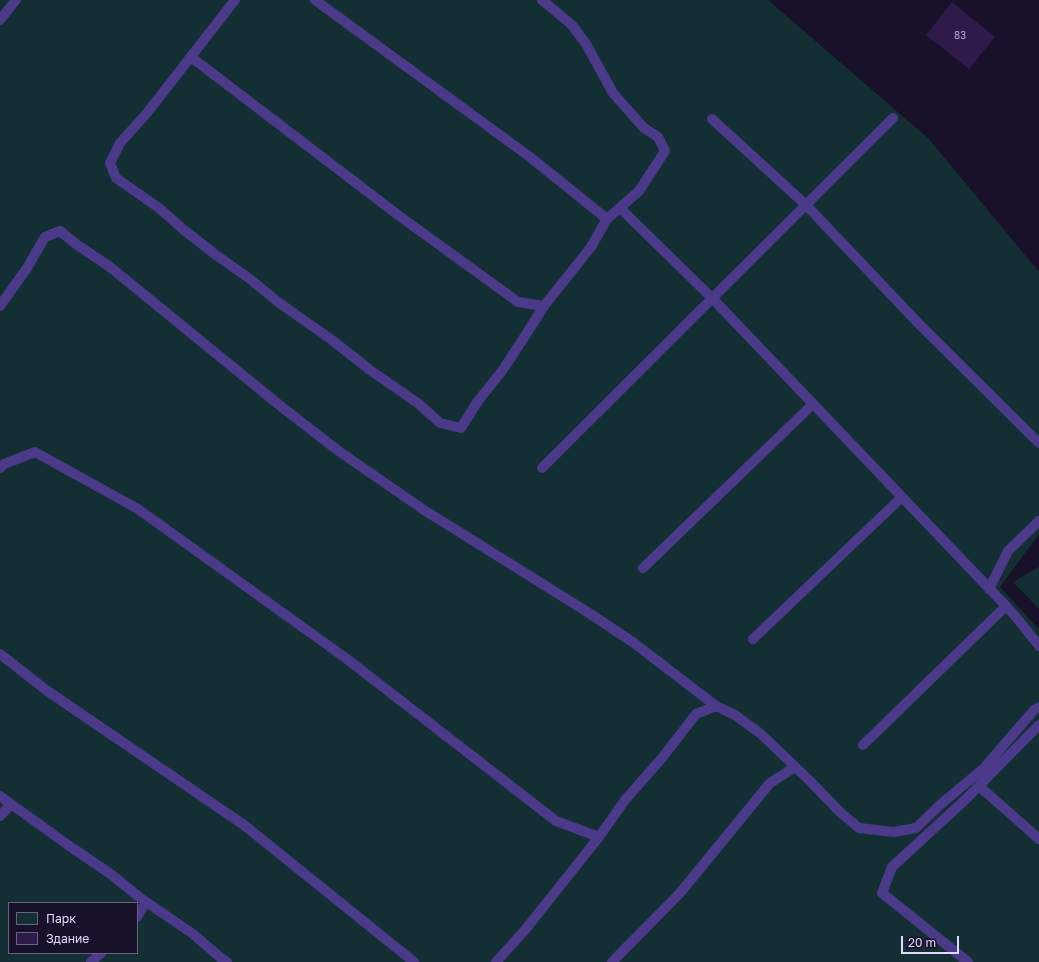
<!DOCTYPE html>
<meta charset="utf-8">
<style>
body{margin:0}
#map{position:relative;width:1039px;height:962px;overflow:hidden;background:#19102a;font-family:"Golos Text",sans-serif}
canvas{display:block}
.legend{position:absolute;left:8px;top:902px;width:130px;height:52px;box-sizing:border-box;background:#19102a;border:1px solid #6a607f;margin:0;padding:5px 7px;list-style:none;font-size:12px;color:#e4d8ff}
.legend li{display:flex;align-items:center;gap:8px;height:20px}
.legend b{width:20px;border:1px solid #6a607f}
.scale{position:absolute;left:901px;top:936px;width:58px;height:18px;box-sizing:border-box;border:2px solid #e4d8ff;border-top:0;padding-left:5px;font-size:12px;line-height:14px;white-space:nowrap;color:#e4d8ff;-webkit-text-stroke:3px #19102a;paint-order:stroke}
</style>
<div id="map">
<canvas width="1039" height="962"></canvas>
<ul class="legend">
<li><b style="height:11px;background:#132f34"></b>Парк</li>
<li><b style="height:11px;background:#2e1b4b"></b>Здание</li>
</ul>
<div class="scale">20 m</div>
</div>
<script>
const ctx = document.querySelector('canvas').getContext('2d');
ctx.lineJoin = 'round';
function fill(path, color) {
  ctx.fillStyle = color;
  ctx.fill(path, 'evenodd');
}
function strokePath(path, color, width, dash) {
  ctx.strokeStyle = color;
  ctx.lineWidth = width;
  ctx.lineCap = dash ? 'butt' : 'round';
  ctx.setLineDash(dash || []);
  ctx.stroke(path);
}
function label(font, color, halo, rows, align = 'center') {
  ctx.font = font + ' "Golos Text",sans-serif';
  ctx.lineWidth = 3.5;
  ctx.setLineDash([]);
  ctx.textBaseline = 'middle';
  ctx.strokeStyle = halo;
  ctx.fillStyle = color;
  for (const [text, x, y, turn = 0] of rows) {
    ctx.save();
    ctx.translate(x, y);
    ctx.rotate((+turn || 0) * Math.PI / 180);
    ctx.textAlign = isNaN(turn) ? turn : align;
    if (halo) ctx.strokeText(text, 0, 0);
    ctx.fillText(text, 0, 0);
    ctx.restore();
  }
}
const green = new Path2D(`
 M 0,0 L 768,0 L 929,139 L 1039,272 L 1039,534 L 1000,587 L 1039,629 L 1039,962 L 0,962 ZM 9,903 L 137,903 L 137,953 L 9,953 Z
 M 1039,567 L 1039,609 L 1013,582 Z`);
const building = new Path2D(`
 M 952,2 L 995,37 L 969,69 L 926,35 Z`);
const service = new Path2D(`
 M 235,0 L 147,113 L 120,143 L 110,163 L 116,178 L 159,208 L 184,230 L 216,255 L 250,279 L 278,302 L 332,340 L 370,370 L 419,404 L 440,423 L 461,428 L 478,401 L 502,371 L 525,336 L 544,306 L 591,247 L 607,219 L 639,191 L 665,151 L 658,137 L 644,128 L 613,93 L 586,44 L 572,25 L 542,0
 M 315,0 L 530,157 L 607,219
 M 0,20 L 16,0
 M 191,57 L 398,215 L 518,302 L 544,306
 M 712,119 L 806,205 L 919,324 L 1039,443
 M 620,208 L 712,298 L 1006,606 L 1016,617 L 1039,646
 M 0,306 L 27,268 L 45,237 L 60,231 L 76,244 L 110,267 L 283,408 L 340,452 L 424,510 L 589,613 L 634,643 L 716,706
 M 0,468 L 4,464 L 35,452 L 138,509 L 347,659 L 556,821 L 599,837
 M 542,468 L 893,118
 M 643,568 L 813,404
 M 989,589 L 1008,551 L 1039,521
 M 753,639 L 902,497
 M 0,654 L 46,690 L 244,825 L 414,962
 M 863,745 L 1006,606
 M 979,786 L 1039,839
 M 0,796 L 68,845 L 112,875 L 139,897 L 193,934 L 221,958 L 227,962
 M 0,816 L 11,804
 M 137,917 L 146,902
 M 91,962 L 101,953
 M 496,962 L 525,930 L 599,837 L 625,800 L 662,758 L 696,714 L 716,706 L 735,715 L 761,734 L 809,780 L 840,812 L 859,828 L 894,832 L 916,828 L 941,804 L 984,768 L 1034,710 L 1039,707
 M 612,962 L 680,893 L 770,783 L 795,767
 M 968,962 L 882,893 L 892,867 L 966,799 L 1039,725`);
const numberNames = [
 ["83",960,36]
];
fill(green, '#132f34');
fill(building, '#2e1b4b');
strokePath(service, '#4b3a89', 10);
label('10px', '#b6a9d2', null, numberNames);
</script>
